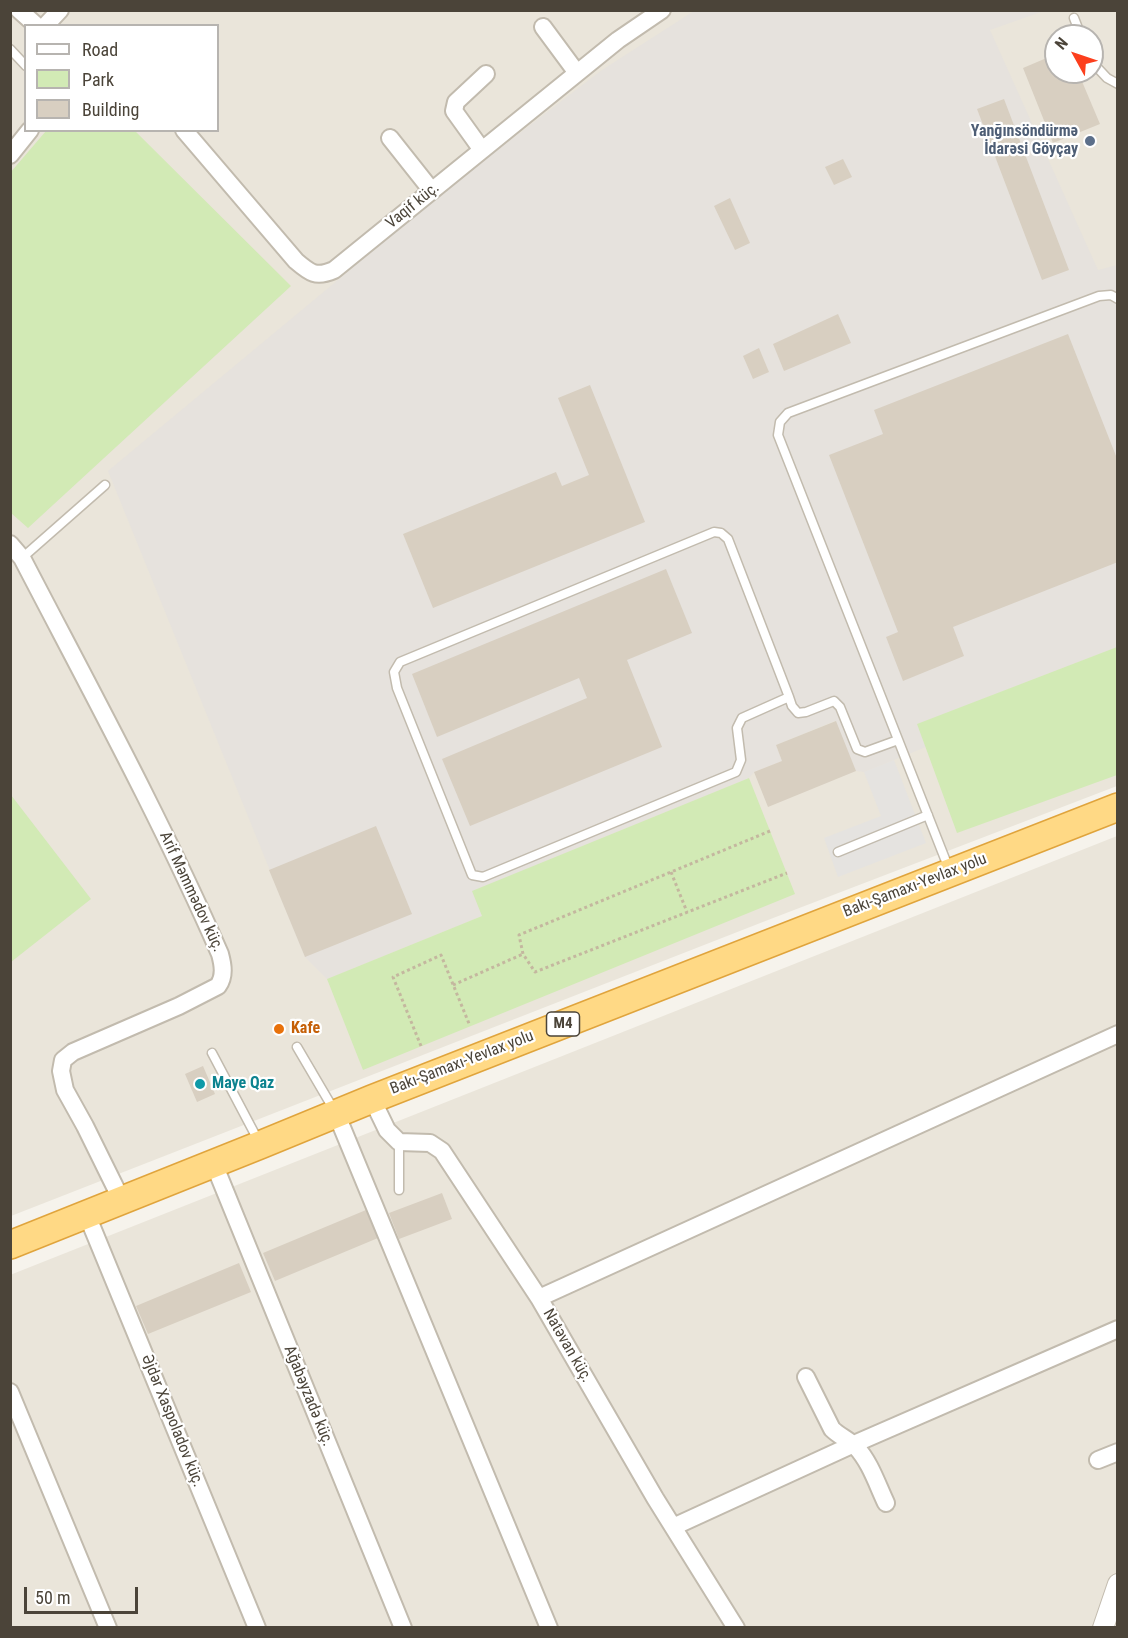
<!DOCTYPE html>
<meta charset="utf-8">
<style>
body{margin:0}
#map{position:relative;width:1128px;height:1638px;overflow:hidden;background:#f6f3ec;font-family:"Roboto Condensed",sans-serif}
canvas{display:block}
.frame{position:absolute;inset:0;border:12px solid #4b4439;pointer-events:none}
.legend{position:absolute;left:24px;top:24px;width:195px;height:108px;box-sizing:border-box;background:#fff;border:2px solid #b7b4b0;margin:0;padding:8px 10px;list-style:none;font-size:18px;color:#4b4439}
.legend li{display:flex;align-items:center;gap:12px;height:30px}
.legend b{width:30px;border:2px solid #b7b4b0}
.north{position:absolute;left:1044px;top:24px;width:60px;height:60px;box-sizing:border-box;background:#fff;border:2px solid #b7b4b0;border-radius:50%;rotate:310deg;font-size:16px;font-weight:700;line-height:24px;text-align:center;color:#4b4439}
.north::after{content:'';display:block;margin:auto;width:21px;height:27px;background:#fc3f1d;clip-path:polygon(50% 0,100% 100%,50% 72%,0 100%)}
.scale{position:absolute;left:24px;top:1587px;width:114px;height:27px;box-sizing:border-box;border:3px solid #4b4439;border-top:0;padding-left:8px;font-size:18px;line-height:21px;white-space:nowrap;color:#4b4439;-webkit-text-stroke:4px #fff;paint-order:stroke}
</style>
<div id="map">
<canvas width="1128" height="1638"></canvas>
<div class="frame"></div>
<ul class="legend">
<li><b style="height:8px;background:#fff"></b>Road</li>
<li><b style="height:16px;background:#d2eab5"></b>Park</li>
<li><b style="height:16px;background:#d8cfc1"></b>Building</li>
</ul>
<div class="north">N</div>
<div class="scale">50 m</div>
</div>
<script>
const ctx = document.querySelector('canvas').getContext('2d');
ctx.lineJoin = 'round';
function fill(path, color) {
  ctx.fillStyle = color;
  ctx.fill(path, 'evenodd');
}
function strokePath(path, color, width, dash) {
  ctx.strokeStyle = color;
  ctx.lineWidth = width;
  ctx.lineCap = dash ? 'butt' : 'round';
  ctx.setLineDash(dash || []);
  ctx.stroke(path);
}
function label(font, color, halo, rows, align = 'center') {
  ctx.font = font + ' "Roboto Condensed",sans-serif';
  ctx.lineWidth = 4.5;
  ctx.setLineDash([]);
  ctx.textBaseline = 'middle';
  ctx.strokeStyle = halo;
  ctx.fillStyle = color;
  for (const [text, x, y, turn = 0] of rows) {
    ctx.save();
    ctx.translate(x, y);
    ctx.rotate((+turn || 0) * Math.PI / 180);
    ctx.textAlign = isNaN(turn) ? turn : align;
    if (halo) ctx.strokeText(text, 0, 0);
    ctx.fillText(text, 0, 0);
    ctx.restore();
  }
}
const residential = new Path2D(`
 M 11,11 L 1117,11 L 1117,786 L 768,920 L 11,1216 ZM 26,26 L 218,26 L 218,130 L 26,130 ZM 1056,36 L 1092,36 L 1092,72 L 1056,72 Z
 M 1117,836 L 1117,1627 L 11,1627 L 10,1275 Z`);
const industrial = new Path2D(`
 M 694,11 L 1044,11 L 990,30 L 1098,270 L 1117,265 L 1117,647 L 918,724 L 926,747 L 864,772 L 856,771 L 835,721 L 776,745 L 782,761 L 754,772 L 749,778 L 473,891 L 482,916 L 327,979 L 305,957 L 108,471 L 456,182 L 602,70 Z`);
const green = new Path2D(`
 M 46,131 L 135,131 L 291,286 L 28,528 L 11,513 L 10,173 Z
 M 1117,647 L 1117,775 L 957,833 L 917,724 Z
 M 749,778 L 795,894 L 363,1070 L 327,979 L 482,916 L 472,891 Z
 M 11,795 L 91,899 L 11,962 Z`);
const parking = new Path2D(`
 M 894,760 L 926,843 L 838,877 L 824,838 L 881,816 L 864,772 Z`);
const building = new Path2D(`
 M 1056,54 L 1056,72 L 1078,72 L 1100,124 L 1053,143 L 1023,68 Z
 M 1004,99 L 1069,270 L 1042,280 L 977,109 Z
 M 843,159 L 852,177 L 834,185 L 825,167 Z
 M 730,198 L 750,243 L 735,250 L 714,206 Z
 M 838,314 L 851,343 L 784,371 L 773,344 Z
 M 1068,334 L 1118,461 L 1118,562 L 953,627 L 964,656 L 903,681 L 886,637 L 898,632 L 829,455 L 883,434 L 874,410 Z
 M 759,348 L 769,372 L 753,379 L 743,356 Z
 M 590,385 L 645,522 L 433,608 L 403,534 L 556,472 L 562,486 L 589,475 L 558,398 Z
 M 666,569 L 692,633 L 627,660 L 662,747 L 470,826 L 442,759 L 587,698 L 579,678 L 437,737 L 412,674 Z
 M 836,721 L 856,771 L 768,807 L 754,772 L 782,761 L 776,745 Z
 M 376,826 L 412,914 L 305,957 L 269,870 Z
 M 203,1066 L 215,1094 L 197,1102 L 185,1074 Z
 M 442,1193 L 452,1219 L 399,1239 L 389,1213 Z
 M 366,1210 L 378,1238 L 275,1281 L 263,1253 Z
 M 239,1263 L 251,1292 L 148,1334 L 136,1306 Z`);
const path = new Path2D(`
 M 770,831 L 519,935 L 523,954 L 535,972 L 787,873
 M 671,872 L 687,912
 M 453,985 L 523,954
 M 421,1046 L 393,977 L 441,955 L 470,1026`);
const service = new Path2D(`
 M 1074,18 L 1081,36
 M 10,49 L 26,66
 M 1092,62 L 1107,78 L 1118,84
 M 22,558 L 105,485
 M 789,697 L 742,718 L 737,728 L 741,760 L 736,772 L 483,877 L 472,875 L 397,688 L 394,672 L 400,662 L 714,532 L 721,533 L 728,539 L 789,697 L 792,706 L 798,713 L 806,712 L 834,701 L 840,707 L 857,749 L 865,752 L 898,740
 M 838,852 L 928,815
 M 949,869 L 778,435 L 780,422 L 788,413 L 1099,296 L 1111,295 L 1118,299
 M 297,1047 L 334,1110
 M 212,1053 L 259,1142
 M 399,1190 L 399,1142`);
const minor = new Path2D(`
 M 19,10 L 37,26
 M 45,26 L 60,10
 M 543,27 L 577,73
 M 184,130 L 296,261 C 310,273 316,278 334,270 L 618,40 L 662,10
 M 390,138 L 432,191
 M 482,150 L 454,111 L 456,102 L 486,74
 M 10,155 L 30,130
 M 10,544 L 22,558 C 90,689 161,819 220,954 C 223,965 225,976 218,986 L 179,1006 L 73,1052 L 63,1060 L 61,1071 L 65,1090 L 85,1126 L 122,1201
 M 372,1099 L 387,1130 L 399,1142 L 430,1143 L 442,1151 L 539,1298 L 655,1498 L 736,1628
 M 336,1113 L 549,1628
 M 214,1164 L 403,1628
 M 87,1215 L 257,1628
 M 539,1298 L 1118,1034
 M 806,1377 L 832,1429 C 839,1436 849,1440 856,1447 C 870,1462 877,1484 886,1503
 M 10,1392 L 108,1628
 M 1098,1460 L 1118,1452
 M 673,1527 L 854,1444 L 1118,1329`);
const tertiary = new Path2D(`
 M 1103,1628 L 1118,1584`);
const trunk = new Path2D(`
 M 10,1245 L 260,1145 L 372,1099 L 1118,807`);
const markers = [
 [1090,141,6,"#5c6f8a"],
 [279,1029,6,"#e8710a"],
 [200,1084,6,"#0f9aa8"]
];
const shields = [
 [563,1024,33]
];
const shieldNames = [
 ["M4",563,1024]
];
const serviceNames = [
 ["Yanğınsöndürmə",1078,132],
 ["İdarəsi Göyçay",1078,150]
];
const streetNames = [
 ["Vaqif küç.",413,206,-39],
 ["Bakı-Şamaxı-Yevlax yolu",915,886,-21],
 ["Arif Məmmədov küç.",191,892,65],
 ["Bakı-Şamaxı-Yevlax yolu",462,1063,-21],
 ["Natəvan küç.",567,1346,60],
 ["Ağabəyzadə küç.",308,1396,68],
 ["Əjdər Xaspoladov küç.",172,1421,68]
];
const foodNames = [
 ["Kafe",291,1029]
];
const cultureNames = [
 ["Maye Qaz",212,1084]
];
fill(residential, '#eae5da');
fill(industrial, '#e6e2dd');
fill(green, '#d2eab5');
fill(parking, '#e5e3e0');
fill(building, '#d8cfc1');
strokePath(service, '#c2bbae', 11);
strokePath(minor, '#c2bbae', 20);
strokePath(tertiary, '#c2bbae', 22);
strokePath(trunk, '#e0a43c', 30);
strokePath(path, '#c4b79f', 3, [3, 3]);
strokePath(service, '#fff', 8);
strokePath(minor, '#fff', 16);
strokePath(tertiary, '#fff', 20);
strokePath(trunk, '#ffd985', 27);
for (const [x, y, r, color] of markers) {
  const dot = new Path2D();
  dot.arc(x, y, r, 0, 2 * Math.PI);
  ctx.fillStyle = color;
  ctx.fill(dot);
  strokePath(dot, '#fff', 2);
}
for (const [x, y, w] of shields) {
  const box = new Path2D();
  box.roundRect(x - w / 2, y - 12, w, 24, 4.5);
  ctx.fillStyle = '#fff';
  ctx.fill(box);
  strokePath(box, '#4b4439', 1.5);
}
label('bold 15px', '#4b4439', null, shieldNames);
label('bold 16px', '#4e5e75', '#fff', serviceNames, 'right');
label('16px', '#4b4439', '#fff', streetNames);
label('bold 16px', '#c56008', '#fff', foodNames, 'left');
label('bold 16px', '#0d838f', '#fff', cultureNames, 'left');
</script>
